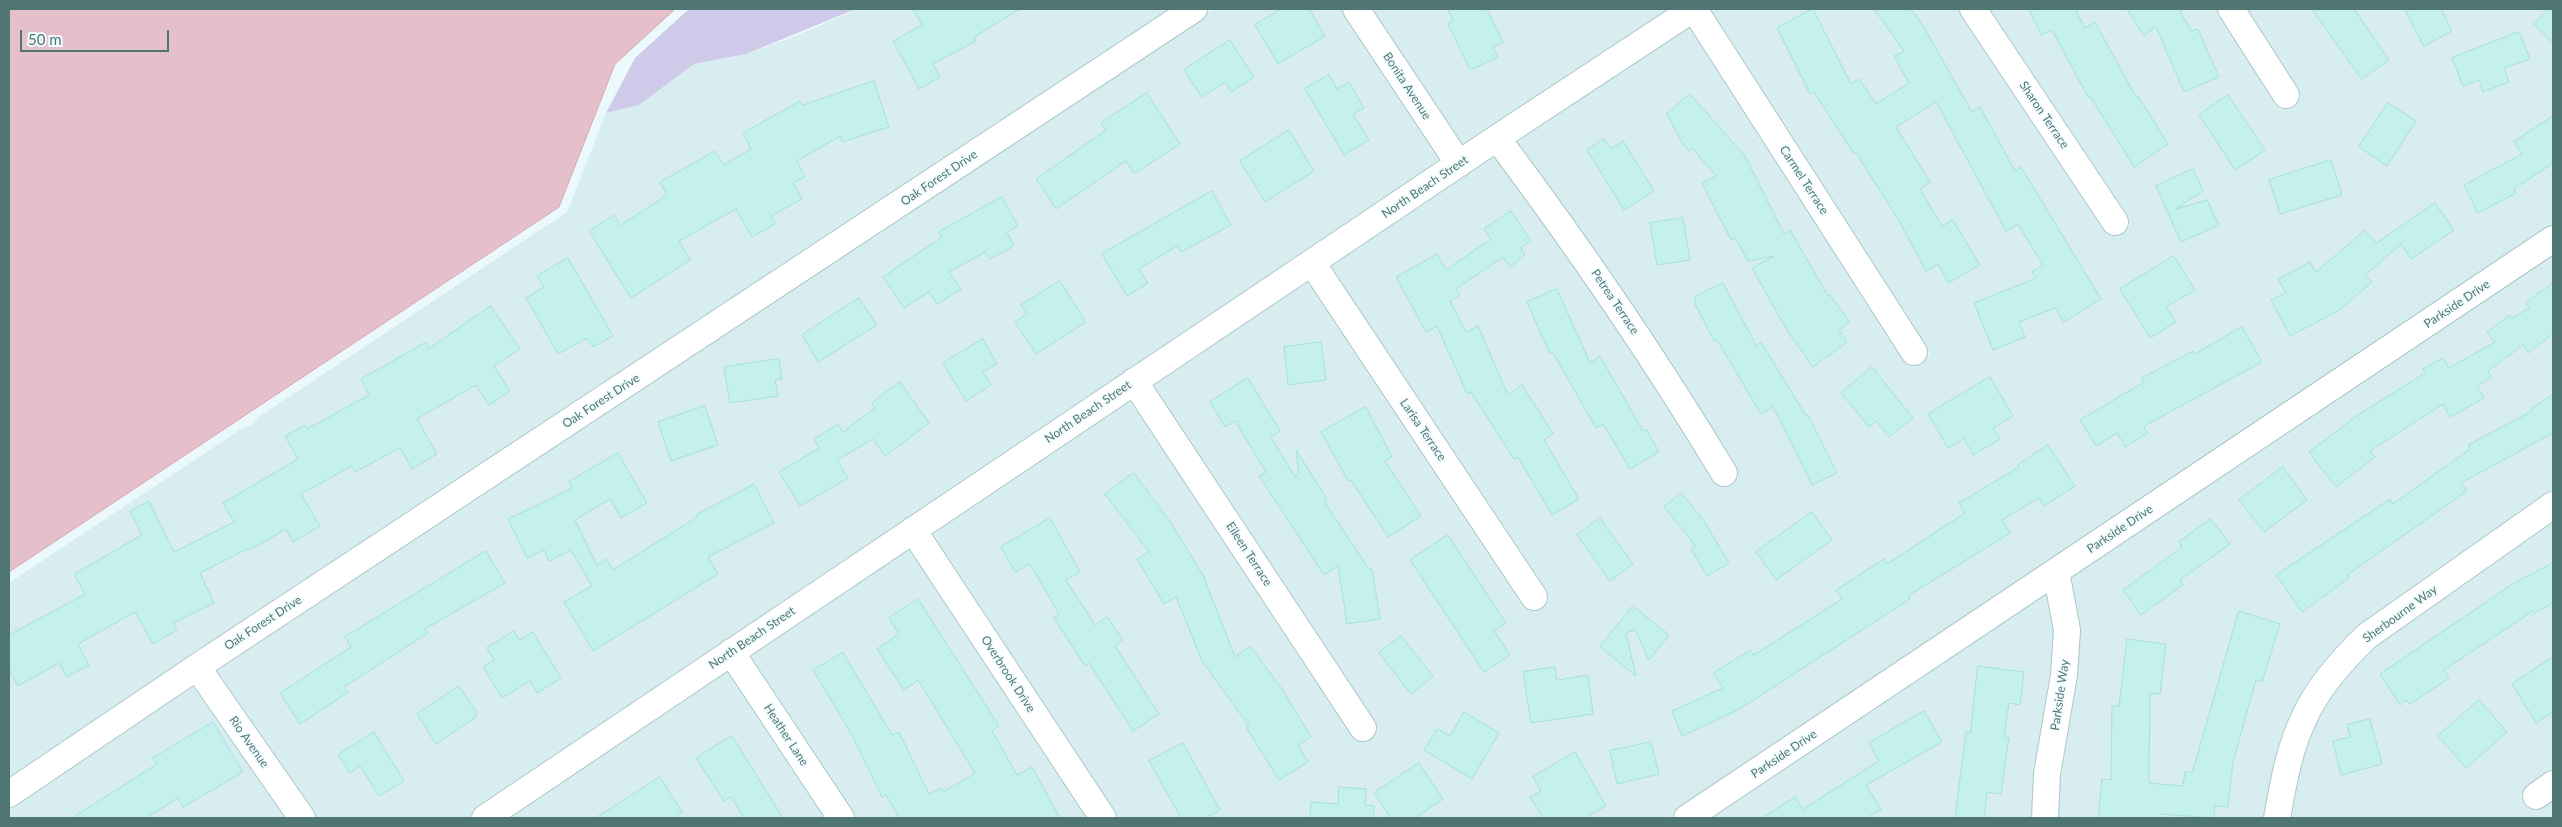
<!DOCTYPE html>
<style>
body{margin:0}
#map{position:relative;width:2562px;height:827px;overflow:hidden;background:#ebf9fc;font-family:Lato,sans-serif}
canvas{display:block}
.frame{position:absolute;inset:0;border:10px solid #4f7673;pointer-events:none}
.scale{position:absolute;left:20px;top:30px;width:149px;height:22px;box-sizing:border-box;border:2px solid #4f7673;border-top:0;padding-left:6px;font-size:15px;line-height:18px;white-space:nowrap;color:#4f7673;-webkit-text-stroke:4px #f2fcfe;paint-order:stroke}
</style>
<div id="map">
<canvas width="2562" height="827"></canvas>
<div class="frame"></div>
<div class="scale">50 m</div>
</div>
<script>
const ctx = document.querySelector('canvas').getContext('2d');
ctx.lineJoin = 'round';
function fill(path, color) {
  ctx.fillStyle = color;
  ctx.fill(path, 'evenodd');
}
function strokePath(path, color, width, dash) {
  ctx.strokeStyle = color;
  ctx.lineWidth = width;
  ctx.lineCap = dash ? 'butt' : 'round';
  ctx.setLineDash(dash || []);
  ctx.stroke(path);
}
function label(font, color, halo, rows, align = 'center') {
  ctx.font = font + ' Lato,sans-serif';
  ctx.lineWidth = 4;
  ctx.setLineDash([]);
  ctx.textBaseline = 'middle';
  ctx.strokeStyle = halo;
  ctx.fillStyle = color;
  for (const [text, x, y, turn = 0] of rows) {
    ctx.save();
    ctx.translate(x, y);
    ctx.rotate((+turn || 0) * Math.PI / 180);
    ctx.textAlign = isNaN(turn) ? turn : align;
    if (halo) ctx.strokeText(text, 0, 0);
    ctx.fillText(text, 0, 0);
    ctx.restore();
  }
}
const residential = new Path2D(`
 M 853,9 L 1176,9 L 9,782 L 9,583 L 241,429 L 252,425 L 260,416 L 567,212 L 606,113 L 639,105 L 694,64 L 746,54 L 793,37 L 851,12 Z
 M 1213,9 L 1343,9 L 1444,161 L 467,818 L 315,818 L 212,669 Z
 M 1370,9 L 1674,9 L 1462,149 Z
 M 1712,9 L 1959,9 L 2111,236 L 2131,225 L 1986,9 L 2217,9 L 2282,109 L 2302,98 L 2244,9 L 2553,9 L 2553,227 L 2051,563 L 2043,564 L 2043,568 L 1669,818 L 1116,818 L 928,533 L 1131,396 L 1358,741 L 1378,731 L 1149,383 L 1308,277 L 1529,611 L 1549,600 L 1327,265 L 1494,152 L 1661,391 L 1719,487 L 1739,477 L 1681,381 L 1513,140 L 1690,23 L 1910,365 L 1930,355 L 1709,11 Z
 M 2553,252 L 2553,493 L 2360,629 L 2266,818 L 2056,818 L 2068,576 Z
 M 2553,518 L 2553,772 L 2520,795 L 2534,811 L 2553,797 L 2553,818 L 2288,818 L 2295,780 L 2314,721 L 2351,666 L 2375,643 Z
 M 909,545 L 1089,818 L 855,818 L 746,654 Z
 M 2047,590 L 2056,631 L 2053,675 L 2034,818 L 1706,818 Z
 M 728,667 L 828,818 L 504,818 Z
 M 193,682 L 288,818 L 9,818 L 9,807 Z`);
const green = new Path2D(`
 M 689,9 L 853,9 L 851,11 L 746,54 L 694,64 L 639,105 L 606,113 L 635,58 Z`);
const water = new Path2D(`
 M 9,9 L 675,9 L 615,64 L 559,207 L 9,572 Z`);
const building = new Path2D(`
 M 913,9 L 1020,9 L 974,37 L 976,41 L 933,64 L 940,77 L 919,89 L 893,41 L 922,25 Z
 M 1281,9 L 1309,9 L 1325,36 L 1278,64 L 1255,25 Z
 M 1448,9 L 1487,9 L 1503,42 L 1493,47 L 1498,57 L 1470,70 L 1448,24 L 1453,21 Z
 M 1813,9 L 1851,84 L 1859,79 L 1876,104 L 1909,83 L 1894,56 L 1904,51 L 1874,9 L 1911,9 L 1924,27 L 1972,112 L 1980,107 L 2015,171 L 2021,167 L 2101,299 L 2064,322 L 2055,308 L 2019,322 L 2025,337 L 1993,350 L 1974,303 L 2036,278 L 2032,272 L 2043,265 L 2018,224 L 2006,231 L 1936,102 L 1896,127 L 1930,182 L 1920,189 L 1942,226 L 1953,220 L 1980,265 L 1948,283 L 1938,264 L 1926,271 L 1898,219 L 1856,153 L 1854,154 L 1814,92 L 1810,94 L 1777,28 Z
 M 2029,9 L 2075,9 L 2085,28 L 2095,22 L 2136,97 L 2138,96 L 2168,144 L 2134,167 L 2090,96 L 2088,97 L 2052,30 L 2042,35 Z
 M 2127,9 L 2184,9 L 2180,12 L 2192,31 L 2198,29 L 2219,77 L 2184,92 L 2156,27 L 2144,35 Z
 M 2312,9 L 2354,9 L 2389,60 L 2362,79 Z
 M 2405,9 L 2441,9 L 2452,31 L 2424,46 Z
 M 2549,9 L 2553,9 L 2553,43 L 2534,24 Z
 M 2519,32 L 2530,59 L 2504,68 L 2509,82 L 2483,92 L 2479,80 L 2463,86 L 2452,58 Z
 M 1230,40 L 1254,77 L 1231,92 L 1225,82 L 1202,97 L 1184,70 Z
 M 1329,75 L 1337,89 L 1349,82 L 1364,108 L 1353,114 L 1369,140 L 1344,155 L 1305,89 Z
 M 874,81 L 889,127 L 842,142 L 840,136 L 797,161 L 805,177 L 793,183 L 802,199 L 771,216 L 775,224 L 752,237 L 736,209 L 679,241 L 690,260 L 631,298 L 589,231 L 614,215 L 621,225 L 667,195 L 660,182 L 715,151 L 723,165 L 751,149 L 743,133 L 800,101 L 802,105 Z
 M 1147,93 L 1180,144 L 1134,174 L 1126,161 L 1056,209 L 1036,179 L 1106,130 L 1101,123 Z
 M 1690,94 L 1745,156 L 1784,234 L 1790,230 L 1828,296 L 1830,295 L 1850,322 L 1839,330 L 1847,342 L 1813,367 L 1788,332 L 1752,268 L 1774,256 L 1748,261 L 1735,238 L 1731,240 L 1702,183 L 1716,176 L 1692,148 L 1689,151 L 1682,143 L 1667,114 Z
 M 2228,95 L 2265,150 L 2235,170 L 2199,115 Z
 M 2388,103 L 2416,121 L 2387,166 L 2359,147 Z
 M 2553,116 L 2553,163 L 2514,189 L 2516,193 L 2478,213 L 2464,185 L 2522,154 L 2514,142 Z
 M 1289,130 L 1314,171 L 1265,202 L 1240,161 Z
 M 1604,139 L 1611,149 L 1623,141 L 1654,191 L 1624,210 L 1587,150 Z
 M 2331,160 L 2342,195 L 2280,214 L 2269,180 Z
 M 2193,169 L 2203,191 L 2176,209 L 2207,200 L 2219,225 L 2181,242 L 2156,186 Z
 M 1212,191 L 1231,225 L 1181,252 L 1177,246 L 1139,269 L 1148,283 L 1127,296 L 1102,254 Z
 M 1002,197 L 1018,226 L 1007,232 L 1014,246 L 990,259 L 985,252 L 949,272 L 961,289 L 937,304 L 929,292 L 904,308 L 883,277 L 942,237 L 939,232 Z
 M 2435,203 L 2454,230 L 2411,259 L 2401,244 L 2365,275 L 2372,282 L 2338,311 L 2290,336 L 2271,300 L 2286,293 L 2278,279 L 2310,262 L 2316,272 L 2365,230 L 2376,243 Z
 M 1511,211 L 1531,241 L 1521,248 L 1525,255 L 1510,267 L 1503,257 L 1456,289 L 1460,295 L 1450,301 L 1466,332 L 1478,326 L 1508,395 L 1522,385 L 1553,433 L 1544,440 L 1579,499 L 1552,515 L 1518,457 L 1514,459 L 1471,392 L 1467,394 L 1437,326 L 1426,332 L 1396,277 L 1437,254 L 1446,270 L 1491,239 L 1484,229 Z
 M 1683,218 L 1690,260 L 1657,265 L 1650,223 Z
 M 2174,256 L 2195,290 L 2166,307 L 2176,322 L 2150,338 L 2120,289 Z
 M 568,258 L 613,336 L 593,347 L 587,338 L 558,354 L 526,298 L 544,287 L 537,276 Z
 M 1060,281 L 1086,322 L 1036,354 L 1015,322 L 1027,314 L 1021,305 Z
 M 1723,283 L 1756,345 L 1761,342 L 1806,416 L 1808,415 L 1837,473 L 1812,485 L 1773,407 L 1761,414 L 1717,340 L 1714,341 L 1695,304 L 1695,297 Z
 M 2553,283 L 2553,334 L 2528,353 L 2523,345 L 2488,371 L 2491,378 L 2477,386 L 2484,398 L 2450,417 L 2443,404 L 2370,451 L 2375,457 L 2336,487 L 2309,452 L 2358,415 L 2425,373 L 2423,369 L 2443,358 L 2449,368 L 2495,342 L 2487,332 L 2510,315 L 2512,318 L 2529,308 L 2526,303 Z
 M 1557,289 L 1590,363 L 1600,356 L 1643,431 L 1646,429 L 1659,452 L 1630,469 L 1603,424 L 1596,428 L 1553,353 L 1550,354 L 1527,302 Z
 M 859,298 L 877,325 L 818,362 L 802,335 Z
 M 491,306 L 520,349 L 494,366 L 510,391 L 489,405 L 476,385 L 417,419 L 437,454 L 412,469 L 400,448 L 355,472 L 352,466 L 301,494 L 320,526 L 293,542 L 286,529 L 250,550 L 249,548 L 200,573 L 214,603 L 173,623 L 177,630 L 153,644 L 135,612 L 78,644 L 89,665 L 67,677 L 59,663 L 18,686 L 9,670 L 9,635 L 85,594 L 74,574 L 142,535 L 130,511 L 149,501 L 174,552 L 234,522 L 223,503 L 298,459 L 285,436 L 305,425 L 307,429 L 369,395 L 361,379 L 426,342 L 429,348 Z
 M 2242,327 L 2262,362 L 2144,426 L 2148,433 L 2125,447 L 2117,433 L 2096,446 L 2080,420 L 2144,382 L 2142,378 L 2193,351 L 2194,354 Z
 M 983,339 L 997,364 L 983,372 L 991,385 L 966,401 L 943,363 Z
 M 1321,342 L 1326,380 L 1288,385 L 1284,347 Z
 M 779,359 L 782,379 L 775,380 L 778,396 L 730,403 L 724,367 Z
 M 1872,367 L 1913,418 L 1889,437 L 1876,421 L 1869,427 L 1841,393 Z
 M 1990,377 L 2013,416 L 1993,428 L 2000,439 L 1973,455 L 1964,439 L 1948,448 L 1928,414 Z
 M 1248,378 L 1280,431 L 1271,437 L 1295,477 L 1299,474 L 1296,450 L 1327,499 L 1324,501 L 1369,569 L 1372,569 L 1380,619 L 1347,624 L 1338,566 L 1324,575 L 1259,476 L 1266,472 L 1235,421 L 1225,427 L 1210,402 Z
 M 900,382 L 929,423 L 885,456 L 873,439 L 837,460 L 848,478 L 800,506 L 779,472 L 819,448 L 814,439 L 838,424 L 843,432 L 875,408 L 872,403 Z
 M 2553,395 L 2553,433 L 2461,483 L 2467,491 L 2347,575 L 2349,578 L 2302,612 L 2276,575 L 2390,499 L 2393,504 L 2470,449 L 2468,445 L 2532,411 L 2531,409 Z
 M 705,406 L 718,445 L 671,461 L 658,422 Z
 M 1366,407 L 1392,457 L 1385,461 L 1421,516 L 1388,537 L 1351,480 L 1348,481 L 1321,432 Z
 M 2048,445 L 2075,486 L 2044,506 L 2039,498 L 2002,520 L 2010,533 L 1908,596 L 1910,599 L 1738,710 L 1682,736 L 1672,711 L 1723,688 L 1713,673 L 1750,650 L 1754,655 L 1842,599 L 1836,590 L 1884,559 L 1887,564 L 1965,513 L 1959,503 L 2019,467 L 2018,465 Z
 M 618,453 L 647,503 L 621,518 L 610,499 L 575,520 L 597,565 L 606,559 L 613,570 L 697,517 L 696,515 L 754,484 L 774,523 L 708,557 L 718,574 L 593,651 L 564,602 L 592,586 L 571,550 L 549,561 L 544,550 L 527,558 L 508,519 L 572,488 L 569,482 Z
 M 2283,467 L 2307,500 L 2264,532 L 2239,500 Z
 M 1134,473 L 1169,520 L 1203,575 L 1235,657 L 1250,646 L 1282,689 L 1311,737 L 1298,745 L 1308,762 L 1279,780 L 1246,727 L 1249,726 L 1202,661 L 1176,597 L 1164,604 L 1137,559 L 1149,552 L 1105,494 Z
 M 1681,493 L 1704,521 L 1729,563 L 1707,576 L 1691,549 L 1696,546 L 1664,507 Z
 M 1812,512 L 1832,540 L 1776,580 L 1756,552 Z
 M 1050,518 L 1080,572 L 1066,580 L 1095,625 L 1107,617 L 1123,640 L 1115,646 L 1159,714 L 1133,731 L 1089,663 L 1085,666 L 1054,618 L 1059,614 L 1030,564 L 1015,572 L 1001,547 Z
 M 1600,518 L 1633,564 L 1610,581 L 1577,535 Z
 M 2211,519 L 2230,544 L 2180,580 L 2183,585 L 2141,615 L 2123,590 L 2182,547 L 2179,542 Z
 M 1448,535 L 1506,623 L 1494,631 L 1510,655 L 1484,672 L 1410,560 Z
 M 486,551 L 505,583 L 425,629 L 428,633 L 344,687 L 348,692 L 300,724 L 280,693 L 351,647 L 345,637 Z
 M 2553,563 L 2553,603 L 2535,613 L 2533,611 L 2444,670 L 2449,678 L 2410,704 L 2406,700 L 2400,705 L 2380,674 L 2511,585 Z
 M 918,599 L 999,726 L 992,731 L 1017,775 L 1032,767 L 1060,818 L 899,818 L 886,795 L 882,797 L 853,737 L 813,670 L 843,652 L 892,735 L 899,732 L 929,794 L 941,788 L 943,792 L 975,773 L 918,680 L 904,690 L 877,649 L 899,634 L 889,618 Z
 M 1633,606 L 1669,635 L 1649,660 L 1635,630 L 1626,633 L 1636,676 L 1600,647 Z
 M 2239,611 L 2280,624 L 2262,682 L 2256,680 L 2233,762 L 2228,807 L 2215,806 L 2214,818 L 2160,814 L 2160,818 L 2098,818 L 2102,779 L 2111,780 L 2112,706 L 2119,706 L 2127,639 L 2166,644 L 2160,694 L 2150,693 L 2149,783 L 2183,786 L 2185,772 L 2192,772 Z
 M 514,631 L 519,640 L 533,632 L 561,678 L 537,693 L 530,681 L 502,698 L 483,667 L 494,660 L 487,648 Z
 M 1401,636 L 1433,676 L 1411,694 L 1379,653 Z
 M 2553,657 L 2553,712 L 2536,723 L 2512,684 Z
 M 1978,666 L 2024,672 L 2020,705 L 2009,703 L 2004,737 L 2009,738 L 2001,794 L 1987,792 L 1984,818 L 1955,818 L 1966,732 L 1970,733 Z
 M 1555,667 L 1557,680 L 1588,675 L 1593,714 L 1531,723 L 1523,672 Z
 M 459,686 L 476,711 L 476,717 L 436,744 L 417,714 Z
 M 2479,700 L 2507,732 L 2466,768 L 2438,736 Z
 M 1924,711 L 1942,742 L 1866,785 L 1881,809 L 1867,818 L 1762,818 L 1795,797 L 1803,809 L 1879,761 L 1869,743 Z
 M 1464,712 L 1499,733 L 1472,779 L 1424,750 L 1437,729 L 1450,736 Z
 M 2370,719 L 2382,764 L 2341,775 L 2333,741 L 2350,737 L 2347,725 Z
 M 213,722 L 243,772 L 183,807 L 178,798 L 146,818 L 72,818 L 157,764 L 153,758 Z
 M 374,732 L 404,781 L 379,796 L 360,766 L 350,773 L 338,755 Z
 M 732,736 L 783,818 L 744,818 L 731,797 L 724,801 L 696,758 Z
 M 1651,742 L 1659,774 L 1617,784 L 1610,751 Z
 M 1183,743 L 1220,810 L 1205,818 L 1181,818 L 1149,761 Z
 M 1575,752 L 1606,806 L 1584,818 L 1543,818 L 1530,797 L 1541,791 L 1533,777 Z
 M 1419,763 L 1443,799 L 1415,818 L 1391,818 L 1374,793 Z
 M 660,777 L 682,812 L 673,818 L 596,818 Z
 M 1339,787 L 1366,789 L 1365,805 L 1374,806 L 1373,818 L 1310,818 L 1311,802 L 1338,804 Z`);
const minor = new Path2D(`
 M 1356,9 L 1459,164
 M 1694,9 L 1914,352
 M 1973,9 L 2115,222
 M 2231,9 L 2286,95
 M 1497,138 C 1578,246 1654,357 1724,473
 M 1312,263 L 1534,597
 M 1134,381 L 1363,728
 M 913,530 L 1103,818
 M 731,652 L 841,818
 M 197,667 L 302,818
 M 9,794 L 197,667 L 1194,9
 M 2536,796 L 2553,784
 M 485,818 L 1497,138 L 1693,9
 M 1687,818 L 2553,239
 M 2045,818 L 2047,774 L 2064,675 L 2067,630 L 2056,572
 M 2277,818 C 2283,785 2289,749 2304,718 C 2317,689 2344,658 2367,636 L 2553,505`);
const streetNames = [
 ["Bonita Avenue",1407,86,57],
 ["Sharon Terrace",2044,115,56],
 ["Oak Forest Drive",939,178,-34],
 ["Carmel Terrace",1804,180,57],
 ["North Beach Street",1425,187,-34],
 ["Petrea Terrace",1615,302,56],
 ["Parkside Drive",2457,304,-34],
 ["Oak Forest Drive",601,401,-33],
 ["North Beach Street",1088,412,-34],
 ["Larisa Terrace",1423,430,56],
 ["Parkside Drive",2120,529,-34],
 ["Eileen Terrace",1249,554,57],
 ["Sherbourne Way",2400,614,-36],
 ["Oak Forest Drive",263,623,-33],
 ["North Beach Street",752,638,-34],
 ["Overbrook Drive",1008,674,57],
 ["Parkside Way",2060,695,-82],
 ["Heather Lane",786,735,57],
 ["Rio Avenue",249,742,55],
 ["Parkside Drive",1784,754,-34]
];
fill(residential, '#d7edf0');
fill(green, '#cfcae9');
fill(water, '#e5c0cb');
strokePath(water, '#d6a7b4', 1);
fill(building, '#c4f0ee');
strokePath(building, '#a6e1de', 1);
strokePath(minor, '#abc8c8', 28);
strokePath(minor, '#fff', 26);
label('12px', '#4f7673', '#f2fcfe', streetNames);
</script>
